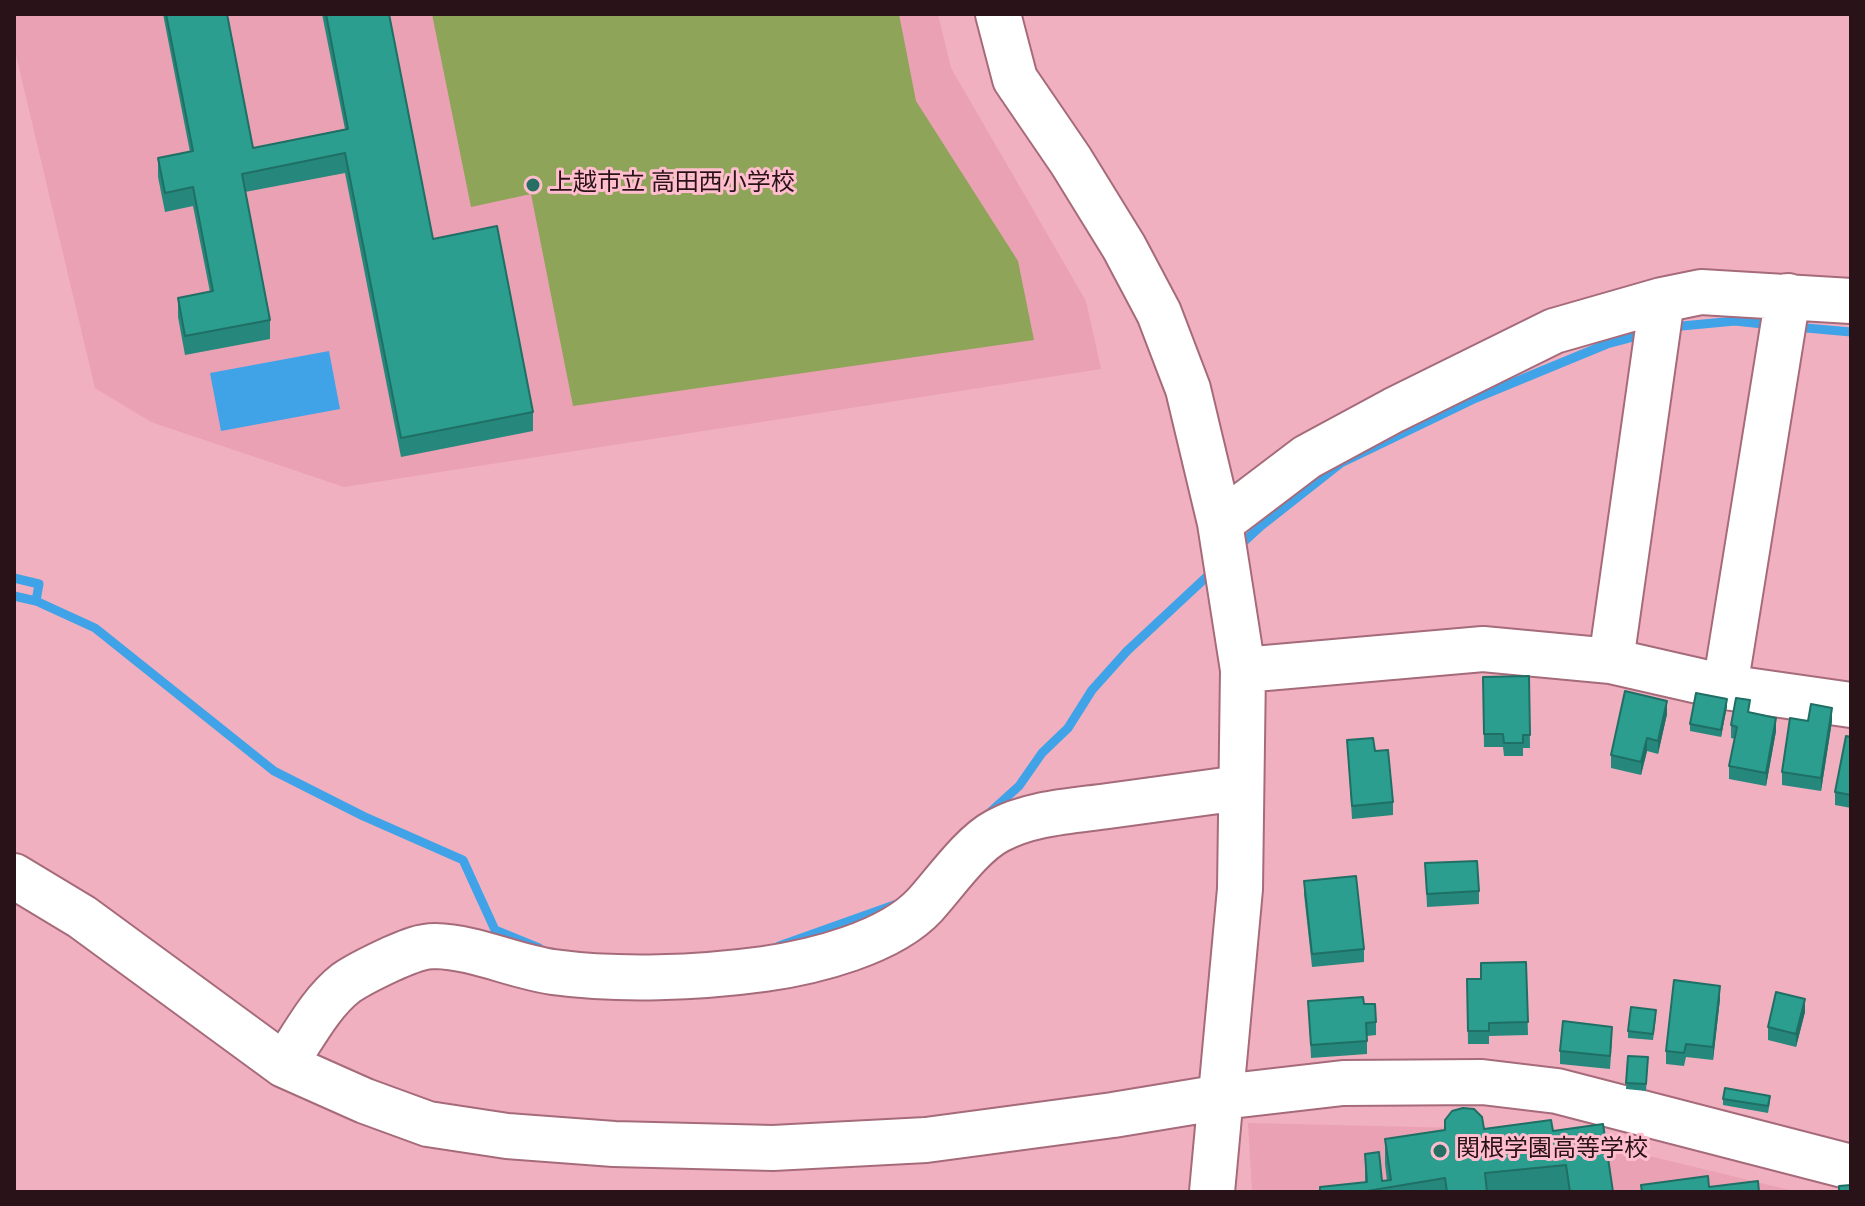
<!DOCTYPE html>
<meta charset="utf-8">
<style>
body{margin:0}
#map{position:relative;width:1865px;height:1206px;overflow:hidden;background:#f1b0c0;font-family:Overpass,sans-serif}
canvas{display:block}
.frame{position:absolute;inset:0;border:16px solid #291218;pointer-events:none}
</style>
<div id="map">
<canvas width="1865" height="1206"></canvas>
<div class="frame"></div>
</div>
<script>
const ctx = document.querySelector('canvas').getContext('2d');
ctx.lineJoin = 'round';
function fill(path, color) {
  ctx.fillStyle = color;
  ctx.fill(path, 'evenodd');
}
function strokePath(path, color, width, dash) {
  ctx.strokeStyle = color;
  ctx.lineWidth = width;
  ctx.lineCap = dash ? 'butt' : 'round';
  ctx.setLineDash(dash || []);
  ctx.stroke(path);
}
function label(font, color, halo, rows, align = 'center') {
  ctx.font = font + ' Overpass,"Noto Sans JP",sans-serif';
  ctx.lineWidth = 6;
  ctx.setLineDash([]);
  ctx.textBaseline = 'middle';
  ctx.strokeStyle = halo;
  ctx.fillStyle = color;
  for (const [text, x, y, turn = 0] of rows) {
    ctx.save();
    ctx.translate(x, y);
    ctx.rotate((+turn || 0) * Math.PI / 180);
    ctx.textAlign = isNaN(turn) ? turn : align;
    if (halo) ctx.strokeText(text, 0, 0);
    ctx.fillText(text, 0, 0);
    ctx.restore();
  }
}
const built = new Path2D(`
 M 14,14 L 938,14 L 951,68 L 1086,301 L 1101,369 L 344,487 L 151,422 L 95,388 L 14,47 Z
 M 1248,1123 L 1542,1130 L 1798,1192 L 1252,1192 Z`);
const green = new Path2D(`
 M 432,14 L 899,14 L 916,101 L 1018,261 L 1034,340 L 573,406 L 531,194 L 471,207 Z`);
const water = new Path2D(`
 M 329,351 L 340,409 L 221,431 L 210,373 Z`);
const stream = new Path2D(`
 M 1671,327 L 1735,321 L 1772,325
 M 1795,327 L 1851,332
 M 1237,548 L 1261,526 L 1341,463 L 1476,398 L 1607,344 L 1645,334
 M 14,578 L 39,584 L 36,601 L 95,628 L 274,771 L 363,816 L 463,860 L 495,930 L 539,948
 M 14,596 L 36,601
 M 987,815 L 1019,786 L 1042,753 L 1068,728 L 1092,690 L 1127,651 L 1215,569
 M 779,946 L 897,904`);
const minor = new Path2D(`
 M 998,14 L 1015,79 L 1071,161 L 1124,247 L 1159,313 L 1188,389 L 1220,523 L 1243,670 L 1240,889 L 1212,1192
 M 1220,523 L 1307,457 L 1394,410 L 1554,331 L 1662,300 L 1701,292 L 1851,301
 M 1611,661 L 1662,300
 M 1243,670 L 1483,649 L 1611,661 L 1725,687 L 1851,705
 M 1725,687 L 1788,296
 M 14,876 L 82,917 L 284,1065 L 365,1101 L 428,1124 L 507,1136 L 614,1144 L 773,1148 L 926,1140 L 1113,1115 L 1222,1097 L 1343,1083 L 1482,1082 L 1557,1091 L 1851,1167
 M 284,1065 C 302,1039 320,1003 346,983 C 359,974 374,967 389,960 C 403,954 418,946 435,946 C 475,947 513,966 553,972 C 619,981 698,978 764,969 C 814,962 890,943 925,905 C 945,883 971,845 997,831 C 1030,813 1071,811 1108,806 C 1152,800 1196,794 1240,788`);
const wall = new Path2D(`
 M 163,14 L 227,14 L 253,148 L 345,129 L 322,14 L 389,14 L 433,239 L 533,412 L 533,431 L 401,457 L 345,173 L 245,192 L 270,320 L 270,339 L 185,355 L 178,317 L 178,298 L 210,292 L 193,206 L 165,212 L 158,177 L 158,158 L 190,152 Z
 M 1529,676 L 1530,748 L 1523,748 L 1523,756 L 1504,756 L 1503,747 L 1484,747 L 1483,677 Z
 M 1727,706 L 1721,737 L 1690,731 L 1690,724 Z
 M 1750,712 L 1776,731 L 1766,786 L 1729,779 L 1729,766 L 1735,739 L 1731,738 L 1731,725 Z
 M 1667,714 L 1658,754 L 1647,751 L 1641,775 L 1611,768 L 1611,755 Z
 M 1808,721 L 1832,721 L 1821,791 L 1782,785 L 1782,772 Z
 M 1851,737 L 1851,808 L 1835,805 L 1835,792 Z
 M 1347,740 L 1375,751 L 1393,802 L 1393,815 L 1352,819 Z
 M 1425,863 L 1479,891 L 1479,904 L 1427,907 Z
 M 1304,881 L 1364,949 L 1364,962 L 1312,967 L 1304,894 Z
 M 1526,962 L 1528,1035 L 1489,1036 L 1489,1044 L 1468,1044 L 1467,979 L 1481,979 Z
 M 1720,999 L 1713,1060 L 1686,1057 L 1684,1066 L 1666,1064 L 1666,1051 Z
 M 1308,1001 L 1364,1004 L 1376,1022 L 1376,1035 L 1367,1036 L 1367,1054 L 1311,1058 Z
 M 1805,1012 L 1796,1047 L 1768,1040 L 1768,1027 Z
 M 1656,1017 L 1653,1040 L 1628,1038 L 1628,1031 Z
 M 1612,1040 L 1610,1069 L 1560,1064 L 1560,1051 Z
 M 1628,1056 L 1648,1057 L 1646,1091 L 1626,1089 Z
 M 1723,1099 L 1770,1102 L 1768,1113 L 1723,1105 Z
 M 1484,1129 L 1553,1131 L 1613,1192 L 1567,1192 L 1566,1190 L 1541,1192 L 1320,1192 L 1365,1182 L 1365,1154 L 1382,1181 L 1387,1181 L 1385,1164 L 1385,1139 Z`);
const shadedWall = new Path2D(`
 M 1727,699 L 1727,706 L 1721,737 L 1721,730 Z
 M 1667,701 L 1667,714 L 1658,754 L 1658,741 Z
 M 1832,708 L 1832,721 L 1821,791 L 1821,778 Z
 M 1776,718 L 1776,731 L 1766,786 L 1766,773 Z
 M 1647,738 L 1647,751 L 1641,775 L 1641,762 Z
 M 1720,986 L 1720,999 L 1713,1060 L 1713,1047 Z
 M 1805,999 L 1805,1012 L 1796,1047 L 1796,1034 Z`);
const building = new Path2D(`
 M 166,14 L 227,14 L 253,148 L 348,129 L 326,14 L 389,14 L 433,239 L 497,226 L 533,412 L 401,438 L 345,153 L 242,174 L 270,320 L 185,336 L 178,298 L 213,291 L 193,187 L 165,193 L 158,158 L 193,151 Z
 M 1529,676 L 1530,735 L 1523,735 L 1523,743 L 1504,743 L 1503,734 L 1484,734 L 1483,677 Z
 M 1625,691 L 1667,701 L 1658,741 L 1647,738 L 1641,762 L 1611,755 Z
 M 1696,693 L 1727,699 L 1721,730 L 1690,724 Z
 M 1736,698 L 1750,700 L 1748,712 L 1776,718 L 1766,773 L 1729,766 L 1737,727 L 1731,725 Z
 M 1811,704 L 1832,708 L 1821,778 L 1782,772 L 1790,718 L 1808,721 Z
 M 1846,736 L 1851,737 L 1851,795 L 1835,792 Z
 M 1373,738 L 1375,751 L 1388,750 L 1393,802 L 1352,806 L 1347,740 Z
 M 1477,861 L 1479,891 L 1427,894 L 1425,863 Z
 M 1356,876 L 1364,949 L 1312,954 L 1304,881 Z
 M 1526,962 L 1528,1022 L 1489,1023 L 1489,1031 L 1468,1031 L 1467,979 L 1481,979 L 1481,963 Z
 M 1674,980 L 1720,986 L 1713,1047 L 1686,1044 L 1684,1053 L 1666,1051 Z
 M 1776,992 L 1805,999 L 1796,1034 L 1768,1027 Z
 M 1363,997 L 1364,1004 L 1375,1004 L 1376,1022 L 1366,1023 L 1367,1041 L 1311,1045 L 1308,1001 Z
 M 1631,1007 L 1656,1010 L 1653,1034 L 1628,1031 Z
 M 1563,1021 L 1612,1027 L 1610,1056 L 1560,1051 Z
 M 1628,1056 L 1648,1057 L 1646,1084 L 1626,1083 Z
 M 1725,1088 L 1770,1096 L 1768,1106 L 1723,1099 Z
 M 1463,1108 L 1474,1109 L 1482,1117 L 1484,1129 L 1551,1120 L 1553,1131 L 1603,1124 L 1613,1192 L 1570,1192 L 1566,1165 L 1485,1173 L 1487,1192 L 1447,1192 L 1445,1178 L 1361,1192 L 1320,1192 L 1320,1187 L 1367,1182 L 1365,1154 L 1379,1152 L 1382,1181 L 1391,1180 L 1385,1139 L 1445,1130 L 1445,1120 L 1452,1111 Z
 M 1708,1176 L 1709,1187 L 1758,1181 L 1759,1192 L 1642,1192 L 1641,1185 Z
 M 1851,1185 L 1851,1192 L 1839,1192 L 1839,1186 Z`);
const markers = [
 [533,185,8,"#276e64"],
 [1440,1151,8,"#276e64"]
];
const poiNames = [
 ["上越市立 高田西小学校",549,185],
 ["関根学園高等学校",1456,1151]
];
fill(built, '#e9a1b3');
fill(green, '#8ea458');
fill(water, '#40a3e7');
strokePath(stream, '#40a3e7', 9);
strokePath(minor, '#a66b7a', 48);
strokePath(minor, '#fff', 44);
fill(wall, '#26887c');
fill(shadedWall, '#1f6f65');
fill(building, '#2c9e90');
strokePath(building, '#1f6f65', 2);
for (const [x, y, r, color] of markers) {
  const dot = new Path2D();
  dot.arc(x, y, r, 0, 2 * Math.PI);
  ctx.fillStyle = color;
  ctx.fill(dot);
  strokePath(dot, '#ffbdcd', 3);
}
label('24px', '#291218', '#ffbdcd', poiNames, 'left');
</script>
